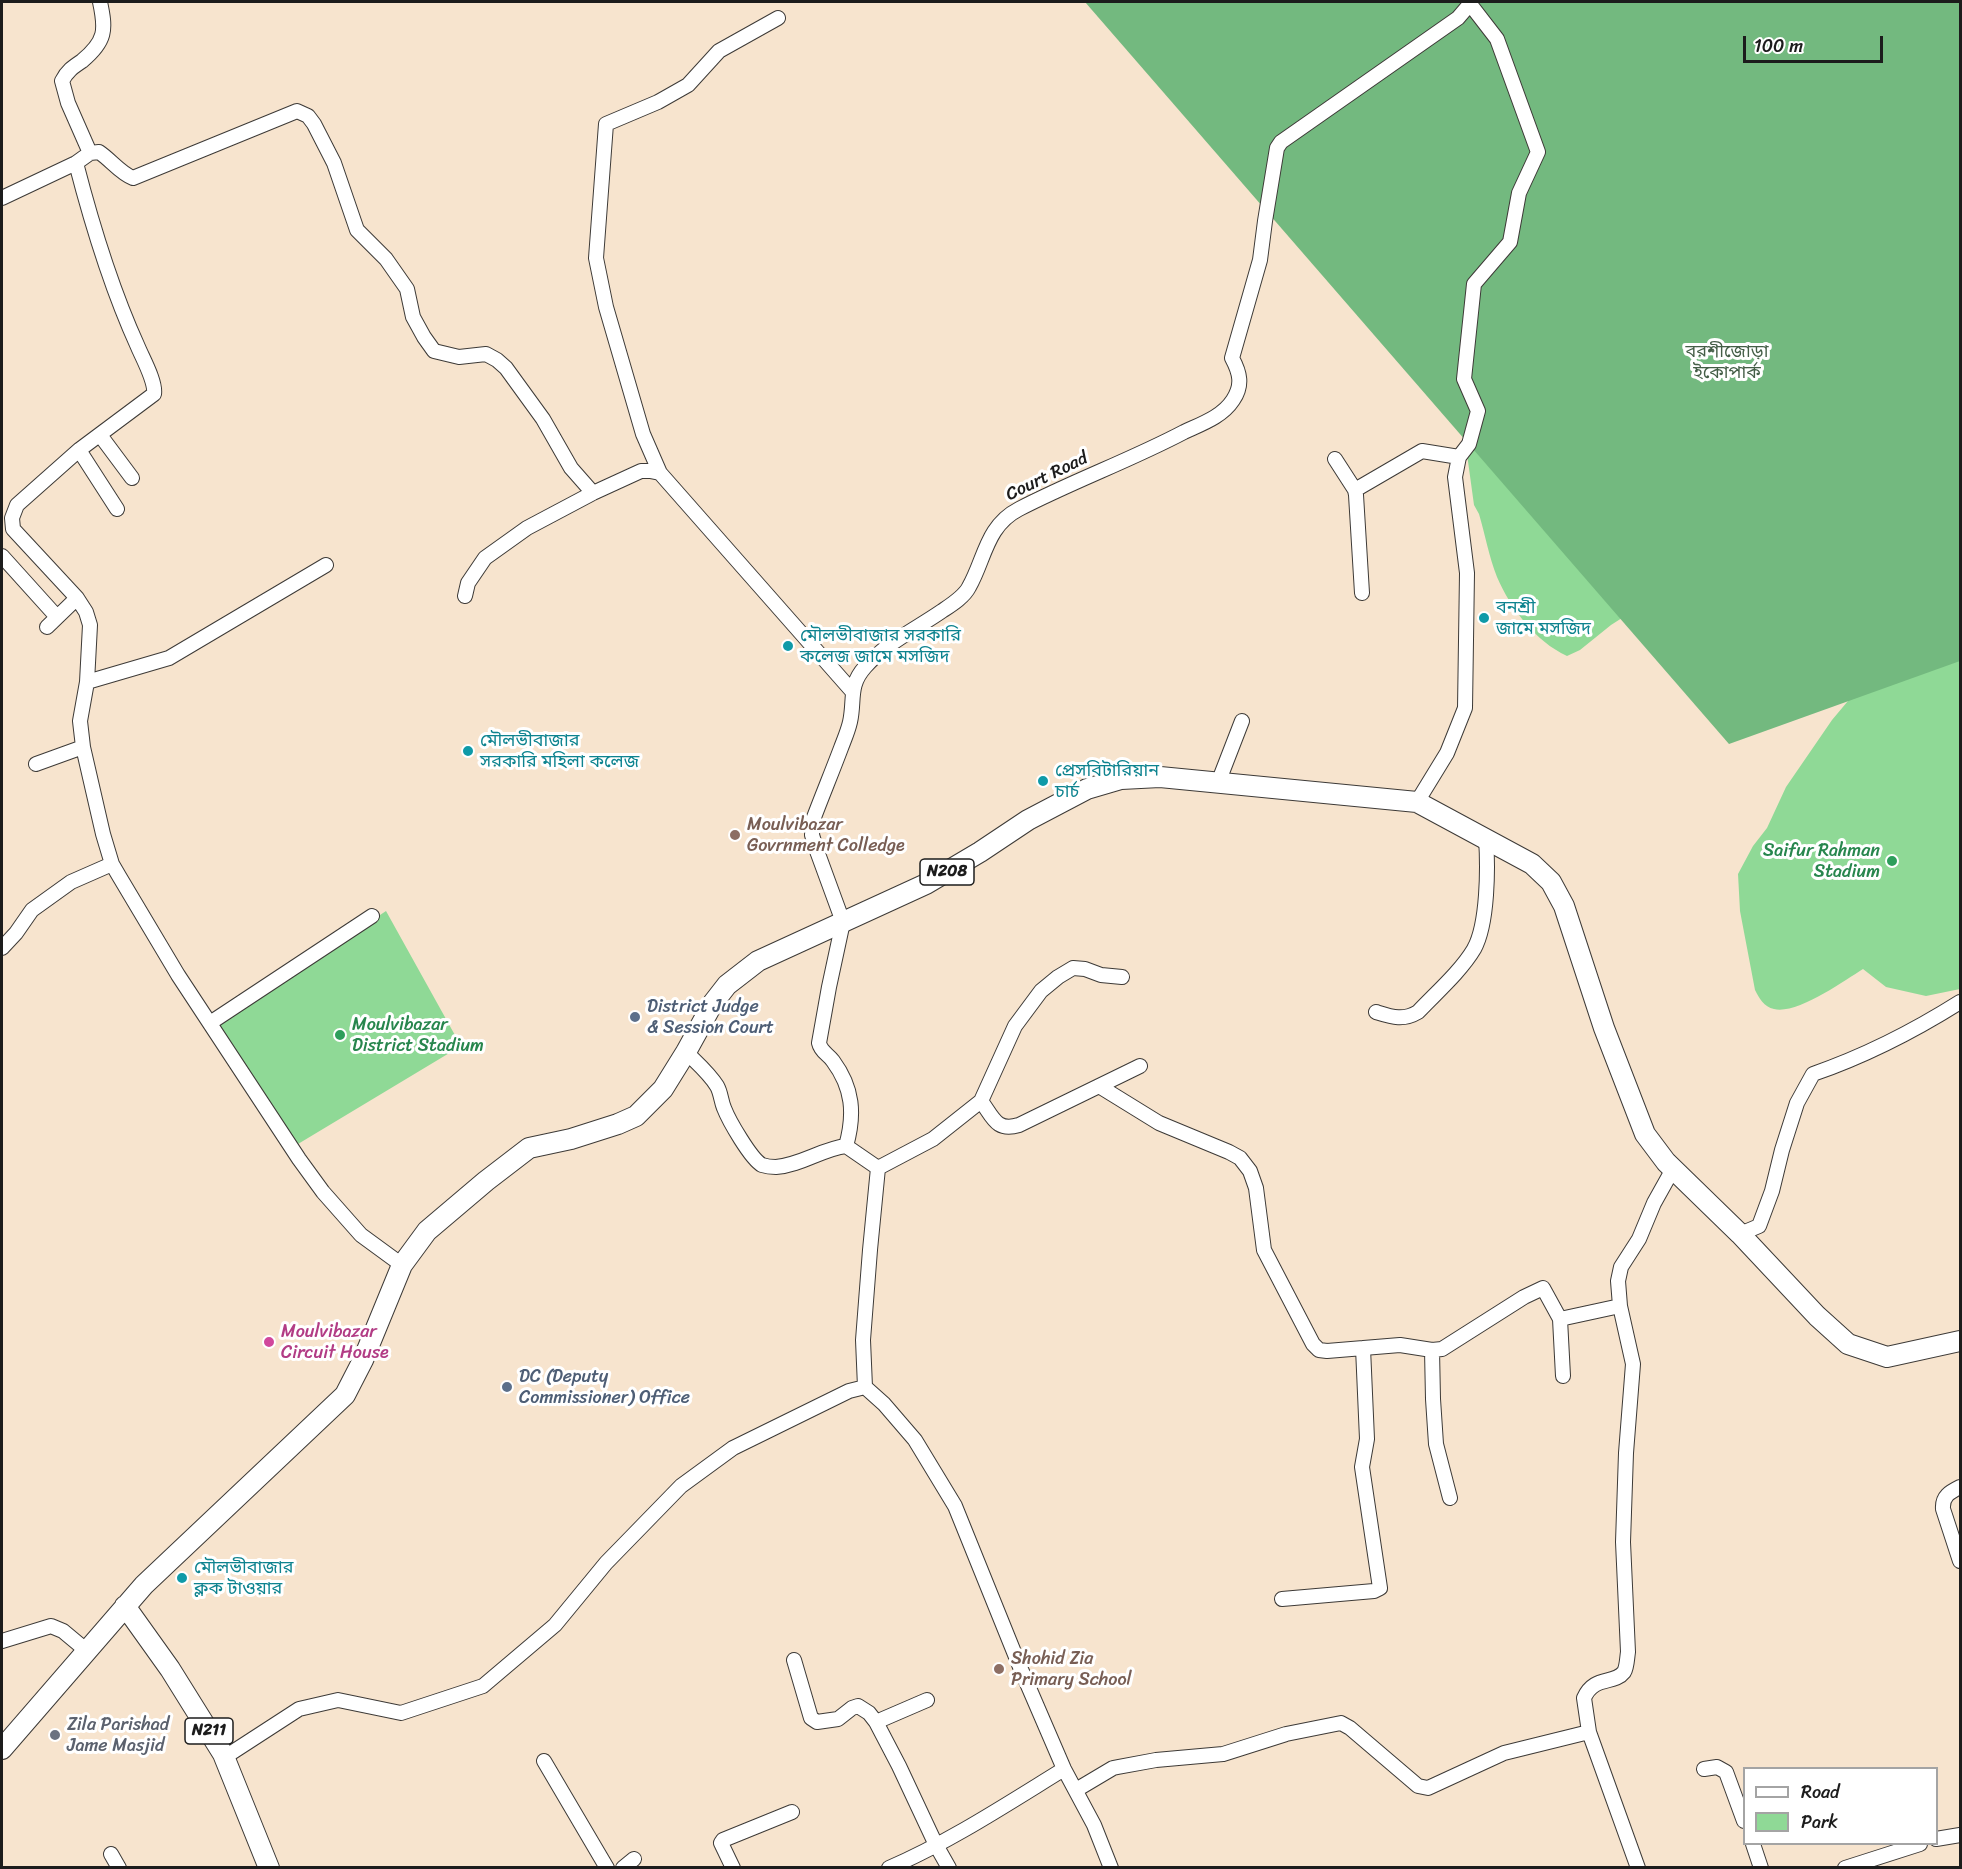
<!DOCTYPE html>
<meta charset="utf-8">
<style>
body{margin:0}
#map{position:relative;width:1962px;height:1869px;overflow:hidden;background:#f7e4ce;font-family:Sriracha,sans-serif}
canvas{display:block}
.frame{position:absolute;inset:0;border:3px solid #1c1c1c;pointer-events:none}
.legend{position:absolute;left:1743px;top:1767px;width:195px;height:78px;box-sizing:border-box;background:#fff;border:2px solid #a4a4a4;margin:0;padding:8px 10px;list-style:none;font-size:18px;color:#1c1c1c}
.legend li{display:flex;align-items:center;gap:12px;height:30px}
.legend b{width:30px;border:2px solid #a4a4a4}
.scale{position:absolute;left:1743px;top:36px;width:140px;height:27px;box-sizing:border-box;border:3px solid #1c1c1c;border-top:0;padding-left:8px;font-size:18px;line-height:21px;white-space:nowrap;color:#1c1c1c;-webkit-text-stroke:4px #fff;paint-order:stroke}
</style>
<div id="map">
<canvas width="1962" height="1869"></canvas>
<div class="frame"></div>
<ul class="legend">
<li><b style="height:8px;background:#fff"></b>Road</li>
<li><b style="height:16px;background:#8fd996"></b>Park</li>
</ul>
<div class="scale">100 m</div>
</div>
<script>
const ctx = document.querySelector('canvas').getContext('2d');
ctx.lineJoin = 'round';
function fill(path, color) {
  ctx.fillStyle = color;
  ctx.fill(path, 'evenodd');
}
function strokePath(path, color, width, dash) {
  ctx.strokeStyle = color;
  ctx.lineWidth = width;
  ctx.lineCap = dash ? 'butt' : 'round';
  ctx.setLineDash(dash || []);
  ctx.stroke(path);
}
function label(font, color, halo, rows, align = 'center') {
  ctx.font = font + ' Sriracha,"Noto Sans Bengali",sans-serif';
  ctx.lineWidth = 6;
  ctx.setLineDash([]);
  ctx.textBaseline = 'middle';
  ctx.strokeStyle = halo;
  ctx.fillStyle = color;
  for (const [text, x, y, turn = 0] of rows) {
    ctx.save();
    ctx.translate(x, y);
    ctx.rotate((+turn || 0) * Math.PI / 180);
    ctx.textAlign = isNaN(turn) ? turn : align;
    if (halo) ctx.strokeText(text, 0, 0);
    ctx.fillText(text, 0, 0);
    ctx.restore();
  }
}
const green = new Path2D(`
 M 1960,2 L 1960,989 L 1926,996 L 1886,987 L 1863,969 C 1844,981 1796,1015 1774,1009 C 1764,1007 1759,998 1755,990 L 1740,911 L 1738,874 L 1753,846 L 1767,828 L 1786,787 L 1832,720 L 1858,689 L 1636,609 L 1611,625 L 1580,650 L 1567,656 C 1535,641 1511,609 1497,577 C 1489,557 1485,534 1479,514 L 1474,505 L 1463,425 Z
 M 386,911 L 461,1046 L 298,1144 L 217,1024 Z`);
const forest = new Path2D(`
 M 1085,2 L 1960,2 L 1960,661 L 1729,744 Z`);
const minor = new Path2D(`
 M 778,18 L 719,51 L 688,85 L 658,102 L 606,124 L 596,258 L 606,307 L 643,434 L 660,473 L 852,691
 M 90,153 L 68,103 L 62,81 C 67,71 73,67 82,61 C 106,41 106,30 100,2
 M 76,163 C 92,225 111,288 138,347 C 143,359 156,382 154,394 L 79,450 L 17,505 L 12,518 L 13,529 L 77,598 L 86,612 L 90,625 L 87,682 L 80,721 L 83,747 L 103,834 L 112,864 L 119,876 L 178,975 L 299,1159 L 323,1192 L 361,1235 L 402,1265
 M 2,198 L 76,163 L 90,153 L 99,152 C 111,160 120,173 133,178 L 297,111 L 308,116 L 314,124 L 334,163 L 357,230 L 386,259 L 407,289 L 413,317 L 424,337 L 434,351 L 459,357 L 486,354 L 497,360 L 506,368 L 543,419 L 571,468 L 593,493
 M 100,435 L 132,478
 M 79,450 L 117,509
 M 1335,459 L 1355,490 L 1356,495 L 1362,593
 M 1355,490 L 1422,451 L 1459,457
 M 2,556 L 57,617
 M 465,596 L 468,583 L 485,558 L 527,528 L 593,493 L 641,471 L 650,471 L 660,473
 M 47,627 L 77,598
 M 87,682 L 169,658 L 326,565
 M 36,764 L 83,747
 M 1218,783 L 1242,721
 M 1417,802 L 1447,753 L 1465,708 L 1467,573 L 1455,477 L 1459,457 L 1469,444 L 1478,411 L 1464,379 L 1474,284 L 1510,242 L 1519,193 L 1538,152 L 1497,39 L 1470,4 L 1470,2
 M 2,948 L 16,933 L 32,910 L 71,882 L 112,864
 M 1376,1012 C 1392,1017 1403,1021 1418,1012 C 1436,993 1461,971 1474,949 C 1488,924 1488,867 1486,838
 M 210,1023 L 372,916
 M 686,1052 C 697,1063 709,1073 717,1086 C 721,1093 721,1101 724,1108 C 729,1121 751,1159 762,1165 C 765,1166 773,1167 776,1167 C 801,1165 822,1149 846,1146 L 878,1168
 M 1099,1086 L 1159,1123 L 1229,1152 L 1240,1158 L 1250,1171 L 1256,1188 L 1264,1250 L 1313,1344 L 1319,1350 L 1327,1351 L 1400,1345 L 1432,1350 L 1442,1349 L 1524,1297 L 1543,1288 L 1560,1319 L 1563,1376
 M 981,1101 C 993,1117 996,1132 1019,1125 L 1140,1066
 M 846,1146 C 855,1114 853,1088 833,1061 C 828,1054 821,1052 819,1043 L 829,987 L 843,922 L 817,851 L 812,835 L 813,820 C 822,796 832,772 841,748 C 844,740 848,731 850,722 C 855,700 848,686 865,667 C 886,643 916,629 942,611 C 951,605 964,597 969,587 C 985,559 986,526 1019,509 C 1073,481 1131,460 1184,432 C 1201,424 1222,417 1233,400 C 1243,385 1240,373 1232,358 L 1260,260 L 1265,221 L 1277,148 L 1281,142 L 1458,18 L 1470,4
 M 1740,1234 L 1759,1226 L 1772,1191 L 1782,1150 L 1797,1103 L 1813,1074 C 1865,1056 1914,1031 1960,1002
 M 1560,1319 L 1620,1306
 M 1432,1350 L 1433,1399 L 1436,1444 L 1450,1498
 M 865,1387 L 884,1404 L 915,1440 L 955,1506 L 1020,1667 L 1064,1769 L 1094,1825 L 1111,1868
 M 1960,1487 C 1950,1492 1942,1496 1943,1509 L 1960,1561
 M 1282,1599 L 1374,1591 L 1380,1588 L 1362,1467 L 1367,1439 L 1363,1348
 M 2,1641 L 51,1626 L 63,1631 L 87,1651
 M 794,1660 L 811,1718 L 817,1722 L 838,1719 L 852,1708 L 858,1706 L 869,1713 L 876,1722 L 899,1766 L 936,1845 L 949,1868
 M 876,1722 L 927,1700
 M 225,1757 L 299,1709 L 338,1700 L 401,1713 L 483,1686 L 555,1625 L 606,1563 L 681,1486 L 733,1448 L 849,1391 L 865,1387 L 863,1340 L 870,1250 L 878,1168 L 933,1139 L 981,1101 L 1015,1026 L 1041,991 L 1058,977 L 1073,968 L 1085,969 L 1101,975 L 1122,977
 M 544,1761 L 607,1868
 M 1704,1769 L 1717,1767 L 1726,1772 L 1744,1821
 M 1076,1790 L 1113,1768 L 1118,1767 L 1156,1760 L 1223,1754 L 1286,1734 L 1341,1723 L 1350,1728 L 1418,1786 L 1428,1788 L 1504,1753 L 1589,1732
 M 1936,1839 L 1960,1835
 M 1753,1844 L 1761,1868
 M 111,1854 L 119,1868
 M 623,1868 L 634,1859
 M 733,1868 L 721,1843 L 723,1840 L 792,1812
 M 889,1868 C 951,1841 1007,1804 1064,1769
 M 1638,1868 L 1589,1732 L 1584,1698 C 1594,1675 1614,1685 1624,1672 C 1627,1667 1627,1658 1628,1652 L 1623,1542 L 1626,1453 L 1633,1364 L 1620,1306 L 1618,1281 L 1621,1267 L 1639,1239 L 1654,1203 L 1673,1169
 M 1845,1868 L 1920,1844`);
const highway = new Path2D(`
 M 125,1606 L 170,1669 L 223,1754 L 269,1868
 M 2,1749 L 144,1585 L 345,1395 L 363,1360 L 402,1265 L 427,1231 L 486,1181 L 529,1148 L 571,1139 L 618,1124 L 636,1116 L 663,1089 L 686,1052 L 713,1003 L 727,985 L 758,961 L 926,884 L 980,852 L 1028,820 L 1087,789 L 1121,779 L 1160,777 L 1417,802 L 1532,864 L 1551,882 L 1564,906 L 1604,1028 L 1645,1134 L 1666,1162 L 1740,1234 L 1817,1316 L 1848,1344 L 1887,1357 L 1960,1341`);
const markers = [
 [1484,618,6,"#0f9aa8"],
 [788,646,6,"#0f9aa8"],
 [468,751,6,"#0f9aa8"],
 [1043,781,6,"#0f9aa8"],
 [735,835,6,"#8d6e63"],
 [1892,861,6,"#2e9e5b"],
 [635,1017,6,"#5c6f8a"],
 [340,1035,6,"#2e9e5b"],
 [269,1342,6,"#d1479c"],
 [507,1387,6,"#5c6f8a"],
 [182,1578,6,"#0f9aa8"],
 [999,1669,6,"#8d6e63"],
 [55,1735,6,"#6b7280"]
];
const shields = [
 [947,872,54],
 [209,1731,48]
];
const shieldNames = [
 ["N208",947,872],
 ["N211",209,1731]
];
const parkNames = [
 ["বরশীজোড়া",1727,352],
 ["ইকোপার্ক",1727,373]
];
const streetNames = [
 ["Court Road",1047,477,-26]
];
const cultureNames = [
 ["বনশ্রী",1496,608],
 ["জামে মসজিদ",1496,629],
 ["মৌলভীবাজার সরকারি",800,636],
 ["কলেজ জামে মসজিদ",800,657],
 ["মৌলভীবাজার",480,741],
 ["সরকারি মহিলা কলেজ",480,762],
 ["প্রেসবিটারিয়ান",1055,771],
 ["চার্চ",1055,792],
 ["মৌলভীবাজার",194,1568],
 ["ক্লক টাওয়ার",194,1589]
];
const educationNames = [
 ["Moulvibazar",747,825],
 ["Govrnment Colledge",747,846],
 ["Shohid Zia",1011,1659],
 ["Primary School",1011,1680]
];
const leisureNames = [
 ["Saifur Rahman",1880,851],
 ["Stadium",1880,872],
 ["Moulvibazar",352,1025,"left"],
 ["District Stadium",352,1046,"left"]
];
const serviceNames = [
 ["District Judge",647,1007],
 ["& Session Court",647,1028],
 ["DC (Deputy",519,1377],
 ["Commissioner) Office",519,1398]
];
const hotelNames = [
 ["Moulvibazar",281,1332],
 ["Circuit House",281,1353]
];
const worshipNames = [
 ["Zila Parishad",67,1725],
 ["Jame Masjid",67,1746]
];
fill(green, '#8fd996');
fill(forest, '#73b97f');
strokePath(minor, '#3d3a37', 16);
strokePath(highway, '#3d3a37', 22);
strokePath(minor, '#fff', 14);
strokePath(highway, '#fff', 20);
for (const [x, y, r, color] of markers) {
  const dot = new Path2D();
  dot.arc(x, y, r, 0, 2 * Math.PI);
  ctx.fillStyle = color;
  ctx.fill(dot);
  strokePath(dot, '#fff', 2);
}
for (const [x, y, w] of shields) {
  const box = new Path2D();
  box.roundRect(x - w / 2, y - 13, w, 26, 4.5);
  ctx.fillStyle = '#fff';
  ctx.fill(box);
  strokePath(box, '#1c1c1c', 1.5);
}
label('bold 16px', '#1c1c1c', null, shieldNames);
label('18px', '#445e47', '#fff', parkNames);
label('18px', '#1c1c1c', '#fff', streetNames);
label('18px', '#0d838f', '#fff', cultureNames, 'left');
label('18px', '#785e54', '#fff', educationNames, 'left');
label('18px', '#27864d', '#fff', leisureNames, 'right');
label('18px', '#4e5e75', '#fff', serviceNames, 'left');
label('18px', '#b23c85', '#fff', hotelNames, 'left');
label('18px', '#5b616d', '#fff', worshipNames, 'left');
</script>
